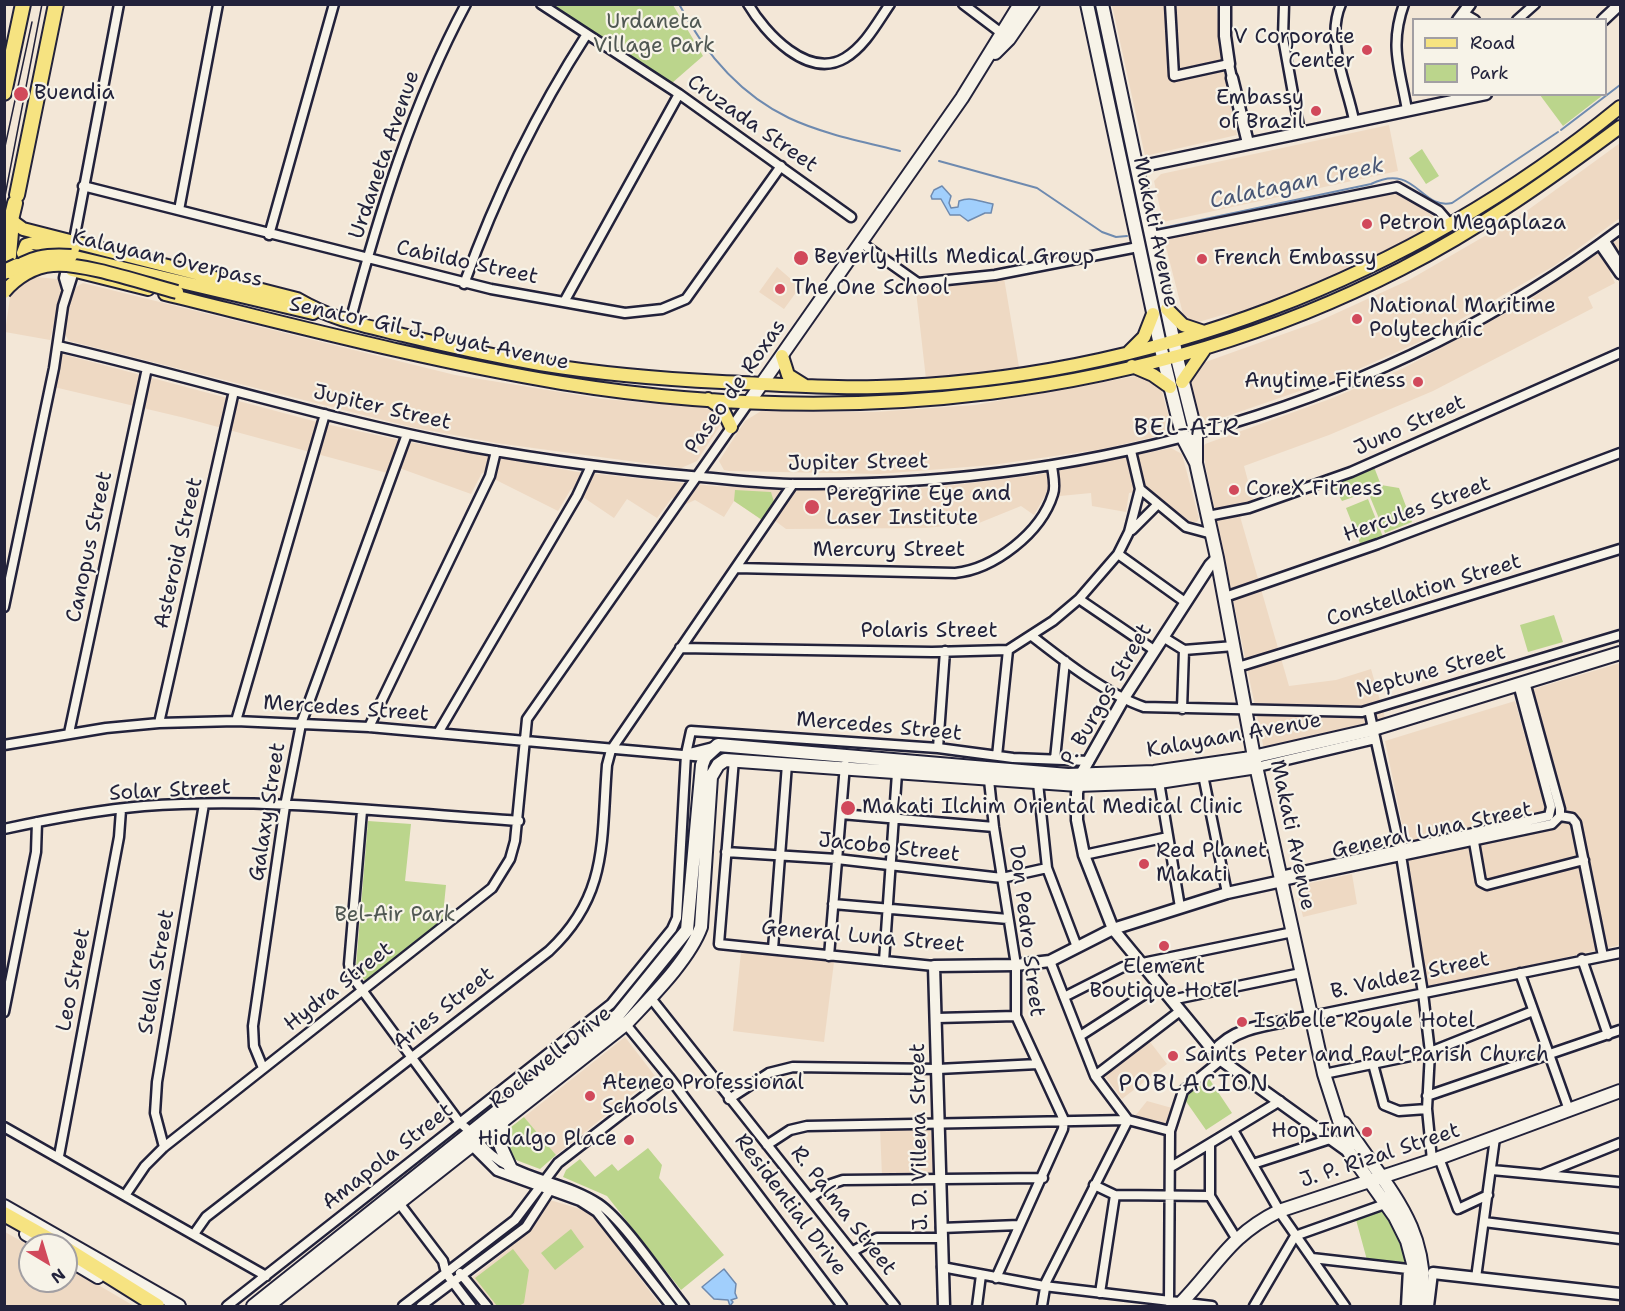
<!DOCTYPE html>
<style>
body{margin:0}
#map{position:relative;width:1625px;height:1311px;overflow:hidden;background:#f3e7d7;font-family:"Shantell Sans",sans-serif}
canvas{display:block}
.frame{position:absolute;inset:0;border:6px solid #22223b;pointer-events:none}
.legend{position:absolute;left:1412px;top:18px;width:195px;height:78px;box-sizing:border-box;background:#f7f3e8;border:2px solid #a29fa3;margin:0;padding:8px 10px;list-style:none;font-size:18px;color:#22223b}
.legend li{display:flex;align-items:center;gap:12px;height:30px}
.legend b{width:30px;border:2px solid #a29fa3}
.north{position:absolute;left:18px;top:1233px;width:60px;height:60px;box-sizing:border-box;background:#f7f3e8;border:2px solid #a29fa3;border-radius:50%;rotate:142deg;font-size:16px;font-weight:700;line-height:24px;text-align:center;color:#22223b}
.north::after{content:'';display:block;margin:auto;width:21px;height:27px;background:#d1495b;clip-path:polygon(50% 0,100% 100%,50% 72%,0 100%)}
</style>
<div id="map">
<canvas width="1625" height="1311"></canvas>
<div class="frame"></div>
<ul class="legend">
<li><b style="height:8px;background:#f6e381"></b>Road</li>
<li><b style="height:16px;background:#bbd58c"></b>Park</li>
</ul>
<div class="north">N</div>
</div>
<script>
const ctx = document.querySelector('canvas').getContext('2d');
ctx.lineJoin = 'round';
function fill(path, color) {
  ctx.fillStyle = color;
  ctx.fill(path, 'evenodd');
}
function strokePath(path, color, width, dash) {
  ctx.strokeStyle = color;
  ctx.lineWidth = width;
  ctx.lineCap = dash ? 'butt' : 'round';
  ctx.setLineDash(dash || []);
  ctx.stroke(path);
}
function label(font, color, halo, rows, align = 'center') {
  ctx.font = font + ' "Shantell Sans",sans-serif';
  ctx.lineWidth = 4.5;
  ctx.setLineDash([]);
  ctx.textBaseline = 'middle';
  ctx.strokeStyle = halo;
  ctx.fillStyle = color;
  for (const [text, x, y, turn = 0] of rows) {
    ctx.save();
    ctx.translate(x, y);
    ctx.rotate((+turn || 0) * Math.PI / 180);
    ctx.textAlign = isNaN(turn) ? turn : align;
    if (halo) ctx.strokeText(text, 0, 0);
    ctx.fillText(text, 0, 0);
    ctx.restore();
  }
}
const built = new Path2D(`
 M 1112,5 L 1216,5 L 1223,68 L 1237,135 L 1145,156 Z
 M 1389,125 L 1398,171 L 1163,222 L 1154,181 L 1161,174 Z
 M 1620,143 L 1620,218 L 1554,266 L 1426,339 L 1343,376 L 1210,422 L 1199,418 L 1189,379 L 1200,364 L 1317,322 L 1409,280 L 1521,215 Z
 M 1385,193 L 1397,193 L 1409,198 L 1439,221 L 1439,224 L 1360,264 L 1241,314 L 1226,314 L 1195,323 L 1183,314 L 1164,239 Z
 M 1620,238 L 1620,268 L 1610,273 L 1615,283 L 1588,297 L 1593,308 L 1433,391 L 1329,435 L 1244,466 L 1253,500 L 1237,506 L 1289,686 L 1336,680 L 1371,669 L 1386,721 L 1264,750 L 1202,449 L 1205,444 L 1330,399 L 1402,369 L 1523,304 Z
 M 777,267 L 800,287 L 784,309 L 759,292 Z
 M 35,277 L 57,279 L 62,287 L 50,340 L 5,332 L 10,297 L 24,283 Z
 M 1004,278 L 1019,367 L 926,379 L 916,291 Z
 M 83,283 L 455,375 L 603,399 L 713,408 L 723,421 L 697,461 L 681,468 L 496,443 L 411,427 L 69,341 L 63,331 L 72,295 L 76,287 Z
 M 62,354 L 321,423 L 404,441 L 578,472 L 714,486 L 800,490 L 928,488 L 1037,475 L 1171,448 L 1182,454 L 1199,518 L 1197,522 L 1189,522 L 1146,490 L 1129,493 L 1126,512 L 1092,506 L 1091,493 L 1060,496 L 1046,494 L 1034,515 L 1021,506 L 979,523 L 925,528 L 786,529 L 766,514 L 762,520 L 734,501 L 724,517 L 695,500 L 684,505 L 672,498 L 657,518 L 627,499 L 614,518 L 571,489 L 558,511 L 482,473 L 471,494 L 391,465 L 387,473 L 185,418 L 54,387 Z
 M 1142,375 L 1161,388 L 1171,425 L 1162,435 L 1103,449 L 992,465 L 879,474 L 729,471 L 724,470 L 719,461 L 745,421 L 761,411 L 875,412 L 975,405 Z
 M 1620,663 L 1620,945 L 1427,989 L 1406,843 L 1385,741 L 1515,701 L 1547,815 L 1565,810 L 1530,690 Z
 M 1352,874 L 1357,904 L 1303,917 L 1296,886 Z
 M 741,952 L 834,962 L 824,1042 L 733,1031 Z
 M 625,1037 L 655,1076 L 556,1155 L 524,1117 Z
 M 1147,1038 L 1167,1064 L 1122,1099 L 1102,1072 Z
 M 1147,1101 L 1172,1108 L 1167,1124 L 1135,1116 Z
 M 931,1126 L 935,1176 L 882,1176 L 880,1128 Z
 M 550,1200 L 590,1212 L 661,1306 L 494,1306 L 472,1278 L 519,1240 L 536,1223 Z
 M 5,1232 L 30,1246 L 30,1281 L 66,1281 L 66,1266 L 134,1306 L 5,1306 Z`);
const green = new Path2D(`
 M 549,5 L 673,5 L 703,56 L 672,83 Z
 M 1540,95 L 1603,95 L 1563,126 Z
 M 1422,149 L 1439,176 L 1426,184 L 1409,158 Z
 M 1374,467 L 1381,485 L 1399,488 L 1412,522 L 1385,533 L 1368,492 L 1342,501 L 1334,486 Z
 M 735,490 L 771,492 L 774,502 L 762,520 L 734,501 Z
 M 1368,499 L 1383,537 L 1361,546 L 1346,508 Z
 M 1554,615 L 1563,642 L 1528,652 L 1520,625 Z
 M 368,821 L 411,824 L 405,881 L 446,885 L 442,925 L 367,984 L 356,967 Z
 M 1206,1074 L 1232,1113 L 1206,1130 L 1185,1100 L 1188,1090 Z
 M 524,1117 L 556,1155 L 540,1169 L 508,1157 L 497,1138 Z
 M 648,1148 L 662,1165 L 659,1178 L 724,1255 L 681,1290 L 607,1196 L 563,1177 L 566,1170 L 580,1159 L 595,1177 L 612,1164 L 618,1171 Z
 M 1385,1206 L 1401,1241 L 1405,1265 L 1367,1260 L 1355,1216 Z
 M 571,1229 L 584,1247 L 555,1270 L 541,1253 Z
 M 513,1249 L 529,1270 L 524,1303 L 519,1306 L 497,1306 L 475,1278 Z`);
const water = new Path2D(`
 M 942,186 L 951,196 L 949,203 L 951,208 L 958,207 L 959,201 C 972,196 980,202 993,204 L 991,213 L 985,213 L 968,221 L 960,215 L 950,215 L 941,199 L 932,199 L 931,196 L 934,190 Z
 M 724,1269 L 736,1284 L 735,1293 L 737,1298 L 731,1300 L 733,1302 L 730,1306 L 728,1300 L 714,1299 L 702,1287 Z`);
const stream = new Path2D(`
 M 679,4 C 704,52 739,94 789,118 C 823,134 864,142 900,151
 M 1561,130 L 1620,85
 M 939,161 L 1037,188 L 1102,232 L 1116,237 L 1127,236
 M 1158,229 L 1371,184 C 1416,162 1420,210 1452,203 L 1558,132`);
const minor = new Path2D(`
 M 541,4 L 679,94 L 851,217
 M 748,4 C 765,33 808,80 845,58 C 865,46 877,23 890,4
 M 963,4 L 1004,35
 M 1170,4 L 1174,76 L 1229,64 L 1232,78
 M 1284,4 L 1283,38 L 1300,132
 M 1341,4 C 1325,41 1347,84 1354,120
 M 1404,4 C 1389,46 1400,69 1407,110
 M 1463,13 L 1475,20
 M 1517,20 L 1535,4
 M 83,186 L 491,289 L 625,313 L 662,309 L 686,299 L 781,166
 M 179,210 L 218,4
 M 75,235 L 119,4
 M 269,235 L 334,4
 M 1152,236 L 1397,187 L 1439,211 L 1451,225
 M 1605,241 L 1620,265
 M 860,242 L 918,283 L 995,275 L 1138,247
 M 1600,245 L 1620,274
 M 66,269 L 64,278 L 67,288
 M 464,284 C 496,195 536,113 587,34
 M 564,302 L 679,94
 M 350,322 C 379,213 412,105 466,4
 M 58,346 C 196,378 332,421 472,447 C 545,460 618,470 691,476 C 727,479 762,484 797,484 C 1089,487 1385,406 1620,229
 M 1140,489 L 1186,527 L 1212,534
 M 1208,516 L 1249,508 L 1351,472 L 1620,353
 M 1132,530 L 1157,505
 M 1118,554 L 1185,602
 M 736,568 L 955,573 C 994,569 1041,533 1053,494 C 1056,486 1053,475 1052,466
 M 1225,597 L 1378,544 L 1620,453
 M 1079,599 L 1154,650
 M 4,607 L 54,368 L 63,306 L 74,271
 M 1032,636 C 1064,661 1106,694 1144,707 L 1362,712 L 1620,635
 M 1163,637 L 1184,650 L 1234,646
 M 680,648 L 932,652 L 1008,650 L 1053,621 L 1079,599 L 1118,554 L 1129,532 L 1140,489 L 1131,451
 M 1238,667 L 1620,549
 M 1182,709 L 1184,650
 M 1369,710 L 1400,849 L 1423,993 L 1430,1052 L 1427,1109 L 1432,1160
 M 236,721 L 325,414
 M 159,723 L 234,391
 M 369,727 L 490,476 L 496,451
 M 69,733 L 147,368
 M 438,733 L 577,496 L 591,466
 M 4,745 L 106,728 L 159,723 L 236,721 L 369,727 L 705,757
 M 938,748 L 945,651
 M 686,754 L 714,747
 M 997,756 L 1008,650
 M 734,759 L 719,944 L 934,966
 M 1055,759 L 1065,661
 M 1257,767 L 1375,739
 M 1203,775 L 1227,893
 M 989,780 L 994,827 L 1016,965 L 1016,1016 L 1064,1120 L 1063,1129 L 996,1278
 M 1159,782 L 1180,907
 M 1038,783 L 1047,868 L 1077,947
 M 362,811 L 349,964 L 351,975 L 460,1123 L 472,1133
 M 841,814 L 994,827
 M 1560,816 L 1572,818 L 1576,823 L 1603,956
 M 4,829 C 50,819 98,810 144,806 C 268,797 395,813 519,821
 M 1474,842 L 1481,882 L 1487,885 L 1584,860
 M 726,852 L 837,859 L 1002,878 L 1047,868
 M 1084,855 L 1168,837
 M 1281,876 L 1549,816 L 1551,807 L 1518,684
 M 1282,881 L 1552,824 L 1560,816 L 1560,809 L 1525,682
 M 833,904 L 1008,919
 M 773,949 L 787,764
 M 829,956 L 845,765
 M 1582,959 L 1608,1035
 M 884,961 L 897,773
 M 1050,961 L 1095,1076 L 1128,1120
 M 1520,973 L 1569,1110
 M 650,997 L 895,1306
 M 1064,997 L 1123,967 L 1293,932
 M 1171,1000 L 1301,973
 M 4,1012 L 36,852 L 37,822
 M 1312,1016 L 1620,953
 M 937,1018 L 1016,1016
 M 624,1022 L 669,1077 L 842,1306
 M 1080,1036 L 1159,985
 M 1373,1064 L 1384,1105 L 1399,1111 L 1427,1109
 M 263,1068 L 254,1046 L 253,1026 L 285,806 L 301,724 L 407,434
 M 1324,1074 L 1430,1052 L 1533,1011
 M 1095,1076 L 1180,1011
 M 1427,1096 L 1620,1030
 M 729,1099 L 769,1073 L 793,1067 L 938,1069 L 1038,1064
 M 4,1127 L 266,1276
 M 1233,1130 L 1283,1217 L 1345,1306
 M 478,1141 C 508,1180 560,1178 599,1204 C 625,1222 663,1280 684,1306
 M 767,1145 L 790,1130 L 807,1126 L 1128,1120 L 1170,1131
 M 1210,1145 L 1210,1196 L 1236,1238
 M 472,1146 L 497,1171 L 580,1201 L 597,1212 L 671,1306
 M 164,1147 L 155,1113 L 157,1082 L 204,804
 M 59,1156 L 119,837 L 121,810
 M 1439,1158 L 1458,1209 L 1488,1195
 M 1253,1164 L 1330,1139
 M 1171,1167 L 1280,1101
 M 1492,1170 L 1620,1182
 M 1543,1174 L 1620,1143
 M 1094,1185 L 1115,1195 L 1210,1196
 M 126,1194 L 145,1166 L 164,1147 L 492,888 L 510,859 L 515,841 L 527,719 L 749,402
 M 810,1198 L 831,1184 L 843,1180 L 1043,1178
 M 396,1199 L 443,1261 L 446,1273 L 471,1306
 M 1484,1222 L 1620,1239
 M 941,1228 L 1019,1225
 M 194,1234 L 206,1217 L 549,951 C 609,895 601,840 607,765 L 611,750 L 793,484
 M 853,1251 L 877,1238 L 941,1238
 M 1312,1258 L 1408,1269 L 1406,1306
 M 942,1267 L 1044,1286 L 1212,1306
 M 460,1273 L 487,1306
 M 1476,1278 L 1495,1138
 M 1100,1293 L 1115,1195
 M 1169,1302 L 1170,1131 L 1183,1091 L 1221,1060
 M 227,1306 L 611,1004 L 672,929 L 677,918 L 686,754 L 691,731 L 938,748 L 1013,758 L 1089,761
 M 403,1306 L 515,1220 L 558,1163 L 669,1077
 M 421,1306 L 526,1227 L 552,1187
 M 977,1306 L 981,1275
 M 1042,1306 L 1046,1282 L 1128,1120
 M 1254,1306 L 1295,1236 L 1385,1204
 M 1429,1306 L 1433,1273`);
const tertiary = new Path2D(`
 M 1225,4 L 1225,36 L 1229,64
 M 1458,20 L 1470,4
 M 1603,20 L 1620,4
 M 1232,78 L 1248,143
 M 1138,167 L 1486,94
 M 1217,558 L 1210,565 L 1124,698 L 1081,774 L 1077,793 L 1077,820 L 1084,855 L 1113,929 L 1221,1060 L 1349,1152
 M 1214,1052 C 1235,1024 1279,1024 1312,1016
 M 1433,1273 L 1620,1294
 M 944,1306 L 934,966 L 1016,965 L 1050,961 L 1113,929 L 1227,893 L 1282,881`);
const secondary = new Path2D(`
 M 1087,4 L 1160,345 L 1183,438 L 1196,463
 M 1102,4 L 1178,362 L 1196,434 L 1196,463 L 1217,558 L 1254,757 L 1324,1074 L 1349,1152 L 1395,1217 L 1407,1241 L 1415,1271 L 1412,1306
 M 995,53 L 1009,39 L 1033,4
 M 749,402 L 962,98 L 1020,4
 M 502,1123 L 501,1147 L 511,1169
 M 1344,1123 C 1385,1187 1431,1225 1422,1306
 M 4,1206 L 179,1306
 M 26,1234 L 45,1245
 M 66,1258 L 98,1277
 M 253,1306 L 618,1015 L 687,930 L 702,765 L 705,757 L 718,745 L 1068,775 L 1154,772 L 1244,759 L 1367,731 L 1620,653
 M 268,1306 L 626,1024 C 650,998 689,960 701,927 L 711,777 L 718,765 L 725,760 L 1078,785 L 1159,782 L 1257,767
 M 1178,1306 C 1216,1268 1228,1236 1279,1211 L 1439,1158 L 1620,1091`);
const primary = new Path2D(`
 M 12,221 L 23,229 L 297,299 C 333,320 362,325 403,335 C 448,346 494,356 540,364 C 601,374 661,379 722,382 C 774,384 825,389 877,387 C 1148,380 1411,278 1620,107
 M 71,256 L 313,313
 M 40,259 L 23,253 L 26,245 L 33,243 L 73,249
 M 72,270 L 148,289
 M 165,294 C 296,326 428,361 562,383 C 845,429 1144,401 1401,269 C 1479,229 1550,179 1620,127
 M 1167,309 L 1183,325 L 1204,332
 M 1129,352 L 1144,337 L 1153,314
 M 782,356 L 788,375 L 804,385
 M 1132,366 L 1153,375 L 1170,387
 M 1182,382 L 1204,350
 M 708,399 L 722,408 L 731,427`);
const trunk = new Path2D(`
 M 4,93 L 23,4
 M 17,195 L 56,4
 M 9,228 L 15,203
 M 7,278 L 12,221
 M 4,1214 L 59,1245
 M 66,1249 L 157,1306`);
const tram = new Path2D(`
 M 4,151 L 32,22
 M 4,201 L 42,4`);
const primaryBridge = new Path2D(`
 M 10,272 C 29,257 47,254 71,256
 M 4,292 C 16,278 34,266 53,265 C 82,262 146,284 177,292`);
const trunkBridge = new Path2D(`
 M 4,272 L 17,266`);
const markers = [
 [1367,50,6,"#d1495b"],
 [21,94,8,"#d1495b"],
 [1316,111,6,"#d1495b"],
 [1367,224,6,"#d1495b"],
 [801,258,8,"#d1495b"],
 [1202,259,6,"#d1495b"],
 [780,289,6,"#d1495b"],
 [1357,319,6,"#d1495b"],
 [1418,382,6,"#d1495b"],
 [1234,490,6,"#d1495b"],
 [812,507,8,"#d1495b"],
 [848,808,8,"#d1495b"],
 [1144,864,6,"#d1495b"],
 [1164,946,6,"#d1495b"],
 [1242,1022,6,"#d1495b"],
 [1173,1056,6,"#d1495b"],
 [590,1096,6,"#d1495b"],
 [1367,1132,6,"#d1495b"],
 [629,1140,6,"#d1495b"]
];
const parkNames = [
 ["Urdaneta",654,23],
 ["Village Park",654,47],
 ["Bel-Air Park",395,916]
];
const poiNames = [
 ["V Corporate",1355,38,"right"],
 ["Center",1355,62,"right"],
 ["Buendia",34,94],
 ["Embassy",1304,99,"right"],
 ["of Brazil",1304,123,"right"],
 ["Petron Megaplaza",1379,224],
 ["Beverly Hills Medical Group",814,258],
 ["French Embassy",1214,259],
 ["The One School",792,289],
 ["National Maritime",1369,307],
 ["Polytechnic",1369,331],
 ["Anytime Fitness",1406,382,"right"],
 ["CoreX Fitness",1246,490],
 ["Peregrine Eye and",826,495],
 ["Laser Institute",826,519],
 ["Makati Ilchim Oriental Medical Clinic",862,808],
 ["Red Planet",1156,852],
 ["Makati",1156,876],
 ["Element",1164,968,"center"],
 ["Boutique Hotel",1164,992,"center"],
 ["Isabelle Royale Hotel",1254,1022],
 ["Saints Peter and Paul Parish Church",1185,1056],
 ["Ateneo Professional",602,1084],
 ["Schools",602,1108],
 ["Hop Inn",1355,1132,"right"],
 ["Hidalgo Place",617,1140,"right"]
];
const streetNames = [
 ["Cruzada Street",752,124,35],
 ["Urdaneta Avenue",385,155,-71],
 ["Makati Avenue",1155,232,78],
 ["Kalayaan Overpass",167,259,13],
 ["Cabildo Street",467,263,12],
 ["Senator Gil J. Puyat Avenue",429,334,12],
 ["Paseo de Roxas",736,387,-55],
 ["Jupiter Street",382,408,13],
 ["Juno Street",1410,426,-24],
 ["Jupiter Street",858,463,-1],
 ["Hercules Street",1417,510,-20],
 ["Canopus Street",90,547,-78],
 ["Mercury Street",889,551],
 ["Asteroid Street",179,553,-77],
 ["Constellation Street",1424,591,-17],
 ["Polaris Street",929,632],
 ["Neptune Street",1431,672,-15],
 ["P. Burgos Street",1107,695,-60],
 ["Mercedes Street",346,709,4],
 ["Mercedes Street",879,727,5],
 ["Kalayaan Avenue",1234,736,-10],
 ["Solar Street",170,791,-3],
 ["Galaxy Street",268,812,-81],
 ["General Luna Street",1432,831,-12],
 ["Makati Avenue",1292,835,78],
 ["Jacobo Street",889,848,6],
 ["Don Pedro Street",1026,931,83],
 ["General Luna Street",863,937,5],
 ["Stella Street",157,972,-80],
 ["B. Valdez Street",1410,976,-12],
 ["Leo Street",74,980,-79],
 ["Hydra Street",339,987,-38],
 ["Aries Street",444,1009,-38],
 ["Rockwell Drive",551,1058,-39],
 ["J. D. Villena Street",920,1137,-91],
 ["J. P. Rizal Street",1380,1156,-18],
 ["Amapola Street",388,1157,-38],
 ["Residential Drive",790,1205,53],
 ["R. Palma Street",843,1211,52]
];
const waterNames = [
 ["Calatagan Creek",1297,184,-12]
];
const quarterNames = [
 ["BEL-AIR",1187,429],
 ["POBLACION",1194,1085]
];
fill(built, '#eed9c3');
fill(green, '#bbd58c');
fill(water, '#a1cffc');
strokePath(water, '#6e8aaf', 1.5);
strokePath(stream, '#6e8aaf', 2);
strokePath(minor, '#22223b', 13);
strokePath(tertiary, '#22223b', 15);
strokePath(secondary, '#22223b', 16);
strokePath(primary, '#22223b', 16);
strokePath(trunk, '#22223b', 18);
strokePath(minor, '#f7f3e8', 8);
strokePath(tertiary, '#f7f3e8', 10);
strokePath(secondary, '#f7f3e8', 12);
strokePath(primary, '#f6e381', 12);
strokePath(trunk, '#f6e381', 14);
strokePath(tram, '#22223b', 1.5);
strokePath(primaryBridge, '#22223b', 16, []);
strokePath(trunkBridge, '#22223b', 18, []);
strokePath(primaryBridge, '#f6e381', 12);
strokePath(trunkBridge, '#f6e381', 14);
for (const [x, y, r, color] of markers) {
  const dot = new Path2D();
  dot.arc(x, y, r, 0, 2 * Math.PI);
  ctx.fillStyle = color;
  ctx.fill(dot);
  strokePath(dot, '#f7f3e8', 2);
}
label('21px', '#505853', '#f7f3e8', parkNames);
label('21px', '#22223b', '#f7f3e8', poiNames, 'left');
label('21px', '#22223b', '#f7f3e8', streetNames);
label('italic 22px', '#485675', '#f7f3e8', waterNames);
ctx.letterSpacing = '1.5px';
label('24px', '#22223b', '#f7f3e8', quarterNames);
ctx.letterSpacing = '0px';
</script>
